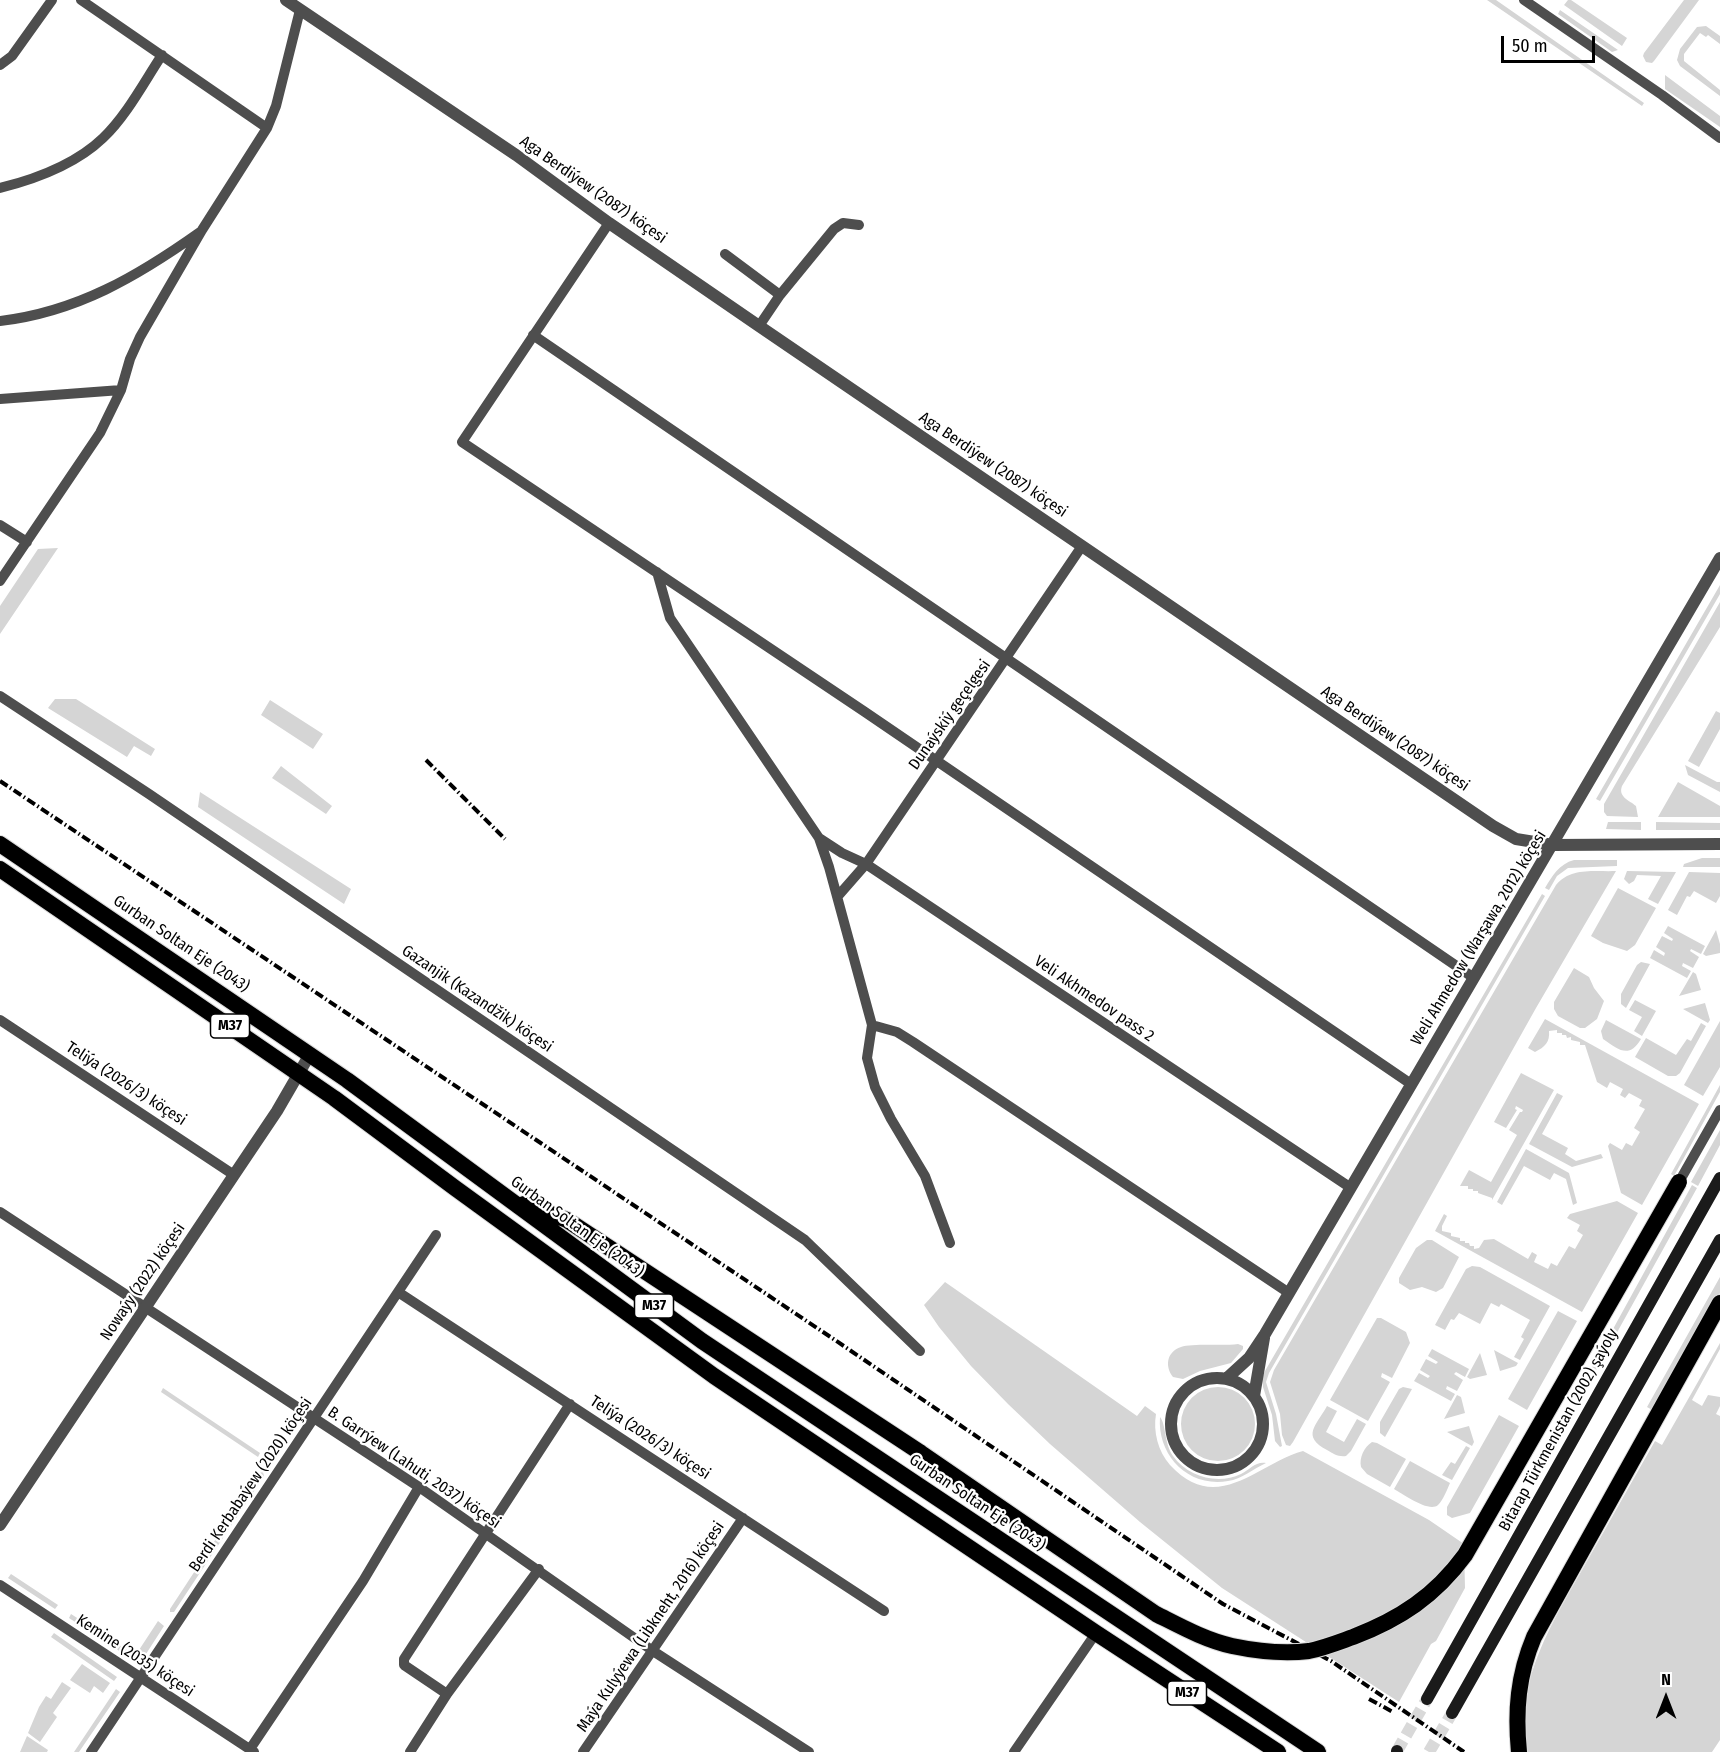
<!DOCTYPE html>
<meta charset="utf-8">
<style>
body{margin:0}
#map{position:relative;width:1720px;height:1752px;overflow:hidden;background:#fff;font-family:"Fira Sans Condensed",sans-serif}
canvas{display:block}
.north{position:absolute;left:1636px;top:1668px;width:60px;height:60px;-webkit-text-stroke:4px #fff;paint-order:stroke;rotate:0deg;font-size:16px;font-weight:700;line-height:24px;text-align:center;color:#000}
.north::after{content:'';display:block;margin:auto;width:21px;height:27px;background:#000;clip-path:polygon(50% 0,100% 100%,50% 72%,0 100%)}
.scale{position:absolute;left:1501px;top:36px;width:94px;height:27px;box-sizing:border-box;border:3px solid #000;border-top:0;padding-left:8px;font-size:18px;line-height:21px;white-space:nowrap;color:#000;-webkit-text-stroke:4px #fff;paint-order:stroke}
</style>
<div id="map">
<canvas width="1720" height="1752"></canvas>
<div class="north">N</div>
<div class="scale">50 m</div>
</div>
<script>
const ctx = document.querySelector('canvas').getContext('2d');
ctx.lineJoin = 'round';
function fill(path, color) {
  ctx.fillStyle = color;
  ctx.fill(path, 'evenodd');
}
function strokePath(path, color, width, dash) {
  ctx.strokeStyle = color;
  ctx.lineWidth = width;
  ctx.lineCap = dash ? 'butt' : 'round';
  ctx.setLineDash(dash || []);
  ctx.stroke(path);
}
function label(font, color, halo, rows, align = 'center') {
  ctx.font = font + ' "Fira Sans Condensed",sans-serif';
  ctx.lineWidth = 4.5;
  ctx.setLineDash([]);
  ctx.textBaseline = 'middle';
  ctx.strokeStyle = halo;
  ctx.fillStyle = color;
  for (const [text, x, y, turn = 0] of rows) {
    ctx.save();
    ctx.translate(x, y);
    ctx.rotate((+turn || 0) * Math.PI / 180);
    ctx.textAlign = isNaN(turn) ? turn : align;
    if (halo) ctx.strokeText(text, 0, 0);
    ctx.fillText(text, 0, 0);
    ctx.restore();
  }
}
const green = new Path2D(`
 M 1487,0 L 1496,0 L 1644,103 L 1642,106 Z
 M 1568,0 L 1571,0 L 1627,38 L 1622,46 L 1564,5 Z
 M 1684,0 L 1699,0 L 1654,61 L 1652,63 L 1646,62 L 1643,56 L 1644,53 Z
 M 1560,10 L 1618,50 L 1612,52 L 1558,14 Z
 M 1706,26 L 1720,36 L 1720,44 L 1708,35 L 1706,37 L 1700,33 L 1684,54 L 1684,61 L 1720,90 L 1720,96 L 1680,66 L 1677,60 L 1680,49 L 1697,27 Z
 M 1665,75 L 1720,116 L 1720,127 L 1665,89 Z
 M 58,548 L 0,634 L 0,606 L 38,549 Z
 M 1720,585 L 1720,594 L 1600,801 L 1596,799 Z
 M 1720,602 L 1720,627 L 1622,786 C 1618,797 1629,800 1636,806 L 1638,817 L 1607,816 L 1604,812 L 1604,804 Z
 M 55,699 L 76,699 L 155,749 L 151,756 L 134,746 L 127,757 L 48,708 Z
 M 270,700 L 323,734 L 313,749 L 261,715 Z
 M 1716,711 L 1720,713 L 1720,729 L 1699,767 L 1688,761 Z
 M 1685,765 L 1717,782 L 1720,782 L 1720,792 L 1688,775 Z
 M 281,766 L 332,806 L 326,814 L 272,778 Z
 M 1678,782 L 1720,806 L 1720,817 L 1658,817 Z
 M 200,792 L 351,889 L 344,904 L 198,807 Z
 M 1608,822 L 1641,822 L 1641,830 L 1606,829 Z
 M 1656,822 L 1720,823 L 1720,830 L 1656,830 Z
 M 1702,858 L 1720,858 L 1720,867 L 1683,867 L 1684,864 Z
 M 1574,860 L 1617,860 L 1617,866 L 1568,868 L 1557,876 L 1549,890 L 1545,888 C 1552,876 1559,864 1574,860 Z
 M 1616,871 L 1536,1008 L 1293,1442 L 1290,1446 L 1286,1445 L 1282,1435 L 1280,1414 L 1270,1382 L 1274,1370 L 1556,885 C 1571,867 1595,872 1616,871 Z
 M 1627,871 L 1676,872 L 1658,904 L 1648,899 L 1661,876 L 1637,875 L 1634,881 L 1629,884 L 1624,879 Z
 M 1689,872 L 1720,873 L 1720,896 L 1716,903 L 1694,891 L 1690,897 L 1687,896 L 1677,915 L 1668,910 Z
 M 1618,888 L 1656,908 L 1635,945 L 1627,951 L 1603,943 L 1591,936 Z
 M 1542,894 L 1545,896 L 1269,1373 L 1266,1382 L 1276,1414 L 1282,1446 L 1280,1447 L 1275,1441 L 1272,1415 L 1263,1387 L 1262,1377 L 1265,1371 Z
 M 1668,926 L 1705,946 L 1701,954 L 1691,949 L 1690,951 L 1699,957 L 1693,968 L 1683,963 L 1682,966 L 1691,971 L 1687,978 L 1650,958 L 1654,950 L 1664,956 L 1665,953 L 1656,947 L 1662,936 L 1672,941 L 1673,939 L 1664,933 Z
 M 1716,930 L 1720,944 L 1720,953 L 1706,956 L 1703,954 Z
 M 1641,962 L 1650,964 L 1626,1008 L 1621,1004 L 1621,994 L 1637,965 Z
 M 1574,968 L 1589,977 L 1594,988 L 1604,1001 L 1597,1019 L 1585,1028 L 1580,1028 L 1558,1016 L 1554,1009 L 1554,1002 Z
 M 1693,972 L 1696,974 L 1701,990 L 1679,996 Z
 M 1635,1000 L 1656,1011 L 1642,1036 L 1634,1031 L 1642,1017 L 1629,1010 Z
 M 1705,1003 L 1710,1020 L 1708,1023 L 1683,1009 Z
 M 1545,1019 L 1699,1104 L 1642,1205 L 1621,1193 L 1608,1146 L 1610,1143 L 1622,1150 L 1626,1143 L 1632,1146 L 1640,1132 L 1634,1128 L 1645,1109 L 1639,1106 L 1642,1100 L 1629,1093 L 1625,1098 L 1620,1095 L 1623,1089 L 1610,1082 L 1607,1088 L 1597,1082 L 1585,1045 L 1580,1045 L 1580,1042 L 1571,1040 L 1571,1037 L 1567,1038 L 1566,1035 L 1562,1035 L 1562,1033 L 1557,1033 L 1557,1030 L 1549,1031 C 1550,1042 1545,1047 1535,1052 L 1528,1048 Z
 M 1606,1020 L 1641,1039 C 1629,1059 1619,1050 1603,1039 L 1601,1031 Z
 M 1720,1021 L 1720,1067 L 1703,1096 L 1684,1085 Z
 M 1701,1023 L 1706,1026 L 1680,1073 L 1676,1076 L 1668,1076 L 1635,1057 L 1646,1038 L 1676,1055 L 1687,1039 L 1691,1041 Z
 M 1521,1073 L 1554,1090 L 1492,1200 L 1492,1198 L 1478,1193 L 1478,1191 L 1473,1191 L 1473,1189 L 1468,1189 L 1468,1186 L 1460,1186 L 1469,1170 L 1491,1182 L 1517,1135 L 1509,1130 L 1520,1112 L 1522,1112 L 1523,1110 L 1516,1106 L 1515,1109 L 1517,1110 L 1506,1128 L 1494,1122 Z
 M 1720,1085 L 1720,1092 L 1674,1176 L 1671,1174 Z
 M 1557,1093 L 1563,1096 L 1542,1134 L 1568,1148 L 1565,1154 L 1576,1161 L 1601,1154 L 1603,1158 L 1572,1167 L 1529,1144 Z
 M 1720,1130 L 1720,1145 L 1698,1186 L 1691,1182 Z
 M 1526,1149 L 1569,1173 L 1577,1203 L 1573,1205 L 1566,1179 L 1554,1173 L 1550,1180 L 1524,1166 L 1502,1205 L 1497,1202 Z
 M 1692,1185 L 1697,1188 L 1594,1374 L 1590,1371 Z
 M 1617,1201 L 1638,1213 L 1582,1312 L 1435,1231 L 1444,1214 L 1447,1216 L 1442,1226 L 1442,1231 L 1451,1233 L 1451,1236 L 1460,1238 L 1460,1241 L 1465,1241 L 1465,1243 L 1469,1243 L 1470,1246 L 1474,1246 L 1474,1249 L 1479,1248 L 1484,1240 L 1494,1239 L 1528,1259 L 1532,1252 L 1537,1255 L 1534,1262 L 1548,1269 L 1551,1263 L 1557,1266 L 1569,1246 L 1575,1249 L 1583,1235 L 1577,1231 L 1580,1225 L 1567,1218 L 1570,1214 Z
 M 1427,1240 L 1432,1240 L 1459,1257 L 1443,1288 L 1436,1292 L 1422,1287 L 1410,1290 L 1399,1283 L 1399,1278 L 1416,1248 Z
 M 1472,1266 L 1480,1267 L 1550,1306 L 1520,1360 L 1514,1357 L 1524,1339 L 1521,1337 L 1530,1320 L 1501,1304 L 1499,1307 L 1491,1303 L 1480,1324 L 1459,1313 L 1454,1320 L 1451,1319 L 1445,1330 L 1435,1325 L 1466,1269 Z
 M 1720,1277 L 1720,1293 L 1654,1411 L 1647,1407 Z
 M 945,1282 L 1137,1416 L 1145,1406 L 1156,1414 C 1153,1432 1158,1451 1170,1465 C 1217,1516 1257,1464 1303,1451 L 1429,1520 L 1464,1544 L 1465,1588 L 1436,1641 L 1431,1644 L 1399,1702 L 1222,1588 L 1140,1522 L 1050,1444 L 1008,1404 L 971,1366 L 939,1327 L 924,1305 Z
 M 1558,1311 L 1577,1321 L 1527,1410 L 1508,1399 Z
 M 1377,1318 L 1381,1318 L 1406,1332 L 1410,1343 L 1392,1378 L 1382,1373 L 1381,1377 L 1390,1382 L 1368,1421 L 1330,1400 Z
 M 1720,1343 L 1720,1349 L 1692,1400 L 1702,1406 L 1708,1395 L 1720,1397 L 1720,1406 L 1716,1414 L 1720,1416 L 1720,1740 L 1712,1752 L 1525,1752 C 1516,1676 1552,1624 1587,1561 C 1610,1521 1632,1481 1655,1441 L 1662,1445 Z
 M 1238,1344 L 1243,1346 L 1243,1349 L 1231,1363 L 1200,1371 L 1183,1379 L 1173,1377 C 1165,1367 1166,1352 1181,1347 C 1192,1343 1224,1346 1238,1344 Z
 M 1432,1349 L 1469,1369 L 1465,1377 L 1456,1372 L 1454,1374 L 1463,1380 L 1457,1391 L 1447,1386 L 1446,1389 L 1455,1394 L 1451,1401 L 1414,1381 L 1419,1373 L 1428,1378 L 1430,1376 L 1420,1370 L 1426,1359 L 1436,1364 L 1438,1362 L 1428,1356 Z
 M 1494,1350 L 1518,1363 L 1516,1366 L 1500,1371 Z
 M 1480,1353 L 1487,1375 L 1470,1379 L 1467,1377 Z
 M 1403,1387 L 1412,1389 L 1385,1437 L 1380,1433 L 1380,1422 L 1399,1389 Z
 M1181 1424a37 37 0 1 1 74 0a37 37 0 1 1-74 0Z
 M 163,1388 L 260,1453 L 258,1457 L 161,1392 Z
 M 1457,1395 L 1461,1397 L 1465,1413 L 1444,1419 Z
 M 1327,1406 L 1337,1411 L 1326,1432 L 1344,1442 L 1357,1419 L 1366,1424 L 1351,1451 L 1346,1456 C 1338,1457 1334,1454 1327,1450 C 1301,1436 1316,1426 1327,1406 Z
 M 1499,1415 L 1519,1426 L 1470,1513 L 1452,1518 L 1447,1515 L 1447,1507 Z
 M 1160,1417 C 1166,1424 1164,1443 1173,1456 C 1188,1477 1218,1485 1241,1474 C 1249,1470 1256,1461 1266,1463 C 1253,1469 1242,1479 1228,1481 C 1188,1488 1157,1455 1160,1417 Z
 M 1469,1426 L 1474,1442 L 1472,1446 L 1447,1432 Z
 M 1372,1442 L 1377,1443 L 1406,1459 L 1390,1487 L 1367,1474 L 1361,1467 C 1359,1458 1364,1447 1372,1442 Z
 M 1466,1446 L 1470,1448 L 1452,1480 L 1442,1475 L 1451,1462 L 1455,1464 Z
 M 1410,1461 L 1450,1483 C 1447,1490 1443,1500 1438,1505 C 1429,1513 1403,1494 1394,1489 Z
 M 263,1472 L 264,1476 L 174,1612 L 170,1612 L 170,1609 L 259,1473 Z
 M 11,1574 L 58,1605 L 55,1609 L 8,1578 Z
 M 71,1614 L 130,1652 L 127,1656 L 69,1618 Z
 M 158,1621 L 164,1626 L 146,1654 L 139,1650 Z
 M 54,1633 L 117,1677 L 114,1681 L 51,1637 Z
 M 82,1664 L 110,1683 L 103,1693 L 94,1686 L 90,1693 L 70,1680 Z
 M 62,1682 L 71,1688 L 53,1713 L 57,1717 L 40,1742 L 28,1733 L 39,1707 L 46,1696 L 51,1699 Z
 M 116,1689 L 120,1692 L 79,1752 L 74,1752 Z
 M 27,1736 L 48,1750 L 47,1752 L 20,1752 Z`);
const secondaryTunnel = new Path2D(`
 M 1397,1751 L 1427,1699
 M 1429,1752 L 1452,1713`);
const minor = new Path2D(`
 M 81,0 L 267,128
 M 1524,0 L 1662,95 L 1720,138
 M 0,65 L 12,56 L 52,0
 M 0,188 C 36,179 76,164 103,138 C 127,115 144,82 162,55
 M 609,223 L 462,442 L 865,712 L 1411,1084
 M 725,254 L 780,295
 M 0,321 C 77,312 138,276 200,232
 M 759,326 L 780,295 L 834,229 L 843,223 L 859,225
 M 533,335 L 1474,978
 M 0,399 L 121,390
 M 0,525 L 27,542
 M 657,572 L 670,618 L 819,838 L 829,867 L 872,1025 L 897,1032 L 913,1042 L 1289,1293
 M 0,581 L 100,433 L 121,390 L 130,359 L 140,337 L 202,230 L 267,128 L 276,106 L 300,10
 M 0,696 L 149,794 L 805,1240 L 920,1351
 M 819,838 L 842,853 L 866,864 L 1351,1188
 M 838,896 L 866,864 L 1082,546
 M 0,1020 L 234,1175
 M 872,1025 L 867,1058 L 875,1087 L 891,1119 L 925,1176 L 950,1243
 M 1679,1182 L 1720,1110
 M 0,1212 L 419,1487 L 653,1651 L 809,1752
 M 398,1292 L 884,1611
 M 0,1585 L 254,1752
 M 447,1694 L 404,1665 L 404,1659 L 570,1404
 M 250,1749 L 363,1581 L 419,1487
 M 91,1752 L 436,1235
 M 410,1752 L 447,1694 L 539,1569
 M 583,1752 L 743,1518
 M 1014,1752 L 1096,1633`);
const tertiary = new Path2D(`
 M 286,0 L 516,155 L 609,223 L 759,326 L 1493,826 L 1516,839 L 1553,845 L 1720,844
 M1171 1424a46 46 0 1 1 92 0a46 46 0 1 1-92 0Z
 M 1226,1379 L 1249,1358 L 1265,1334 L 1720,558
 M 1254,1396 L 1264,1338
 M 0,1525 L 234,1175 L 277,1111 L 310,1054`);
const secondary = new Path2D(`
 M 1427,1699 L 1720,1178
 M 1452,1713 L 1720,1240
 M 1397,1752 L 1397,1751`);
const trunk = new Path2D(`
 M 0,844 L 347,1080 L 702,1341 L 1318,1752
 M 0,869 L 334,1098 L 455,1188 L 714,1376 L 1096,1633 L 1278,1752
 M 524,1204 L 567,1220 L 921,1453
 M 1519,1752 C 1515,1711 1518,1675 1534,1637 L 1720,1303`);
const rail = new Path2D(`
 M 426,760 L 505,839
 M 0,781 L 832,1338 L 1223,1604 L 1331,1661 L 1464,1752
 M 1369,1699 L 1393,1712`);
const trunkBridge = new Path2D(`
 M 921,1453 L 1156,1614 C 1180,1626 1205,1640 1232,1646 C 1256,1651 1285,1654 1309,1651 C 1324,1648 1339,1642 1353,1637 C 1400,1619 1435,1596 1465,1555 L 1679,1182`);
const shields = [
 [230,1026,39],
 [654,1306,39],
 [1187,1693,39]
];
const shieldNames = [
 ["M37",230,1026],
 ["M37",654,1306],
 ["M37",1187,1693]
];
const streetNames = [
 ["Aga Berdiýew (2087) köçesi",593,190,35],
 ["Aga Berdiýew (2087) köçesi",993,465,34],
 ["Dunaýskiý geçelgesi",950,715,-55],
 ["Aga Berdiýew (2087) köçesi",1395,739,34],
 ["Weli Ahmedow (Warşawa, 2012) köçesi",1479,938,-59],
 ["Gurban Soltan Eje (2043)",181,944,34],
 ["Gazanjik (Kazandžik) köçesi",477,999,34],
 ["Veli Akhmedov pass 2",1094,999,34],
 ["Teliýa (2026/3) köçesi",126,1084,33],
 ["Gurban Soltan Eje (2043)",577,1227,36],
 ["Nowaýy (2022) köçesi",143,1282,-56],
 ["Bitarap Türkmenistan (2002) şaýoly",1559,1430,-61],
 ["Teliýa (2026/3) köçesi",650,1438,33],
 ["B. Garrýew (Lahuti, 2037) köçesi",414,1468,34],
 ["Berdi Kerbabaýew (2020) köçesi",251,1485,-56],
 ["Gurban Soltan Eje (2043)",977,1503,34],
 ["Maýa Kulyýewa (Libkneht, 2016) köçesi",651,1627,-56],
 ["Kemine (2035) köçesi",135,1656,33]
];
fill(green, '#d5d5d5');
strokePath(secondaryTunnel, '#d9d9d9', 12, [12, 6]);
strokePath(trunk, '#dbdbdb', 18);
strokePath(minor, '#4e4e4e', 10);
strokePath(tertiary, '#4e4e4e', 12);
strokePath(secondary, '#1b1b1b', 12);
strokePath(trunk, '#000', 16);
strokePath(rail, '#000', 4, [9, 3, 1.5, 3]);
strokePath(trunkBridge, '#dbdbdb', 18, []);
strokePath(trunkBridge, '#000', 16);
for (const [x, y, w] of shields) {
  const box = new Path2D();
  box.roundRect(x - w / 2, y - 12, w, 24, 4.5);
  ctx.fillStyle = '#fff';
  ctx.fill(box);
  strokePath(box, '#000', 1.5);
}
label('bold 15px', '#000', null, shieldNames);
label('16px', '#000', '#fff', streetNames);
</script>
